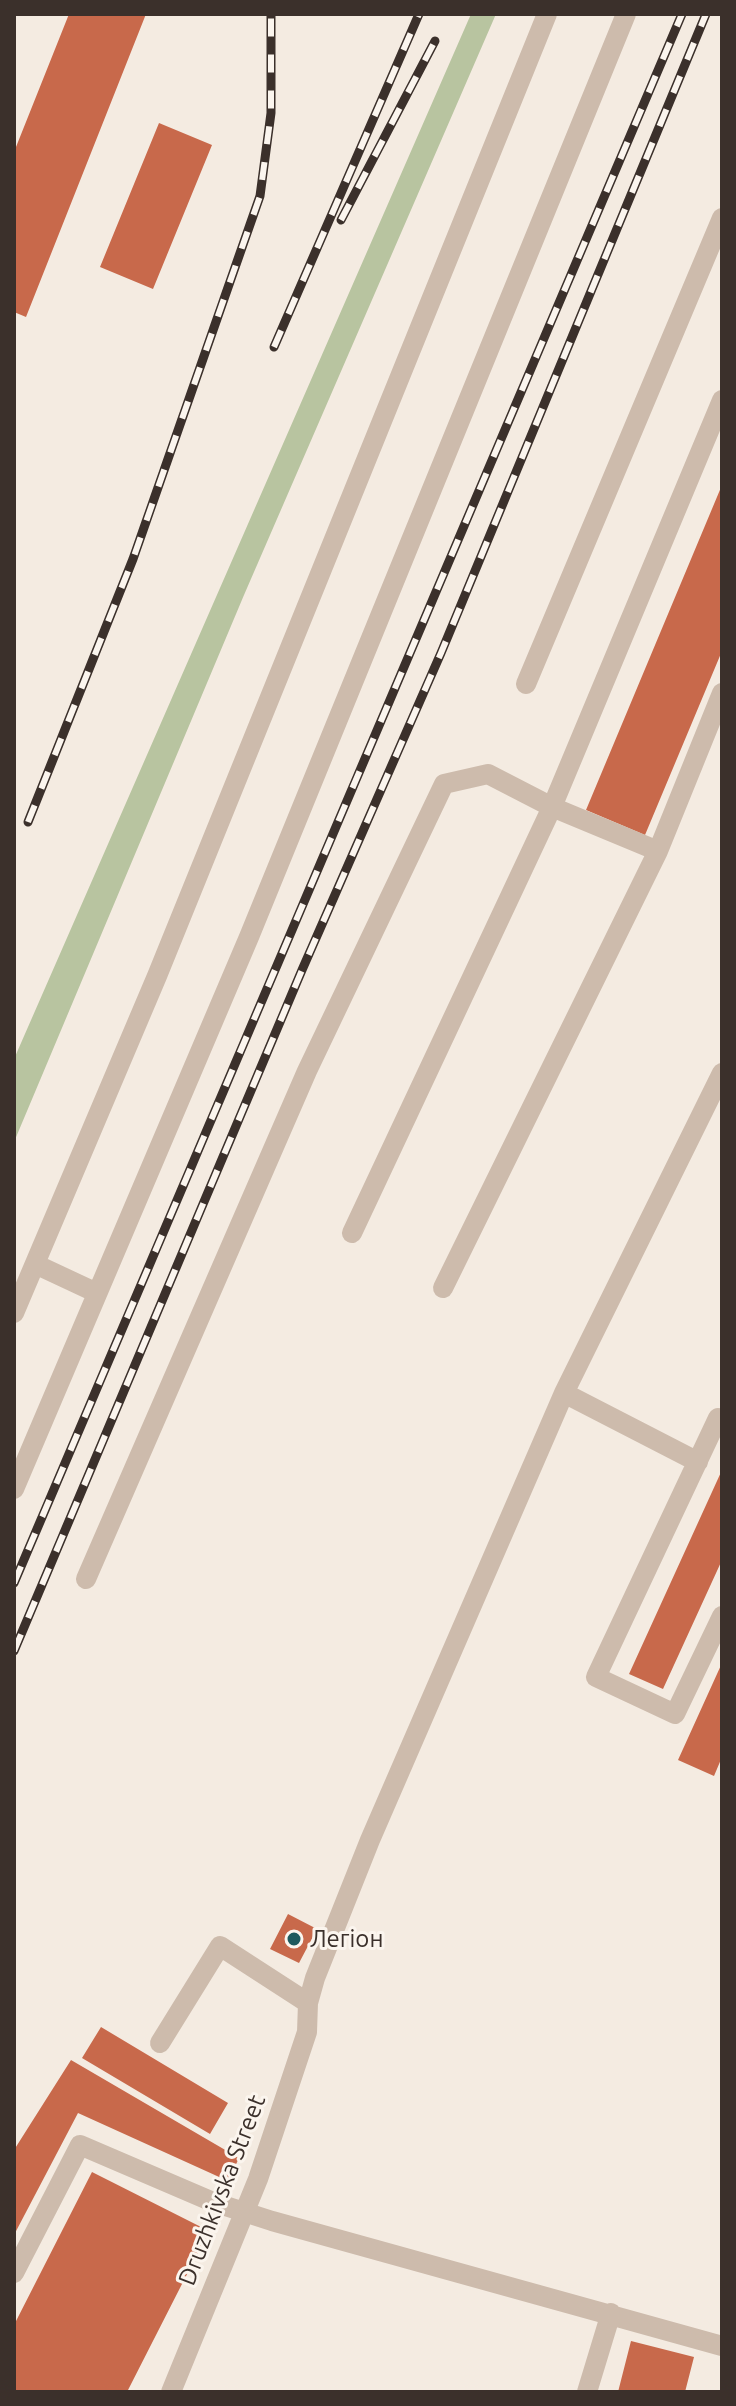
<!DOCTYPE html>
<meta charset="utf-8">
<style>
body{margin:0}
#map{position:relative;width:736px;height:2406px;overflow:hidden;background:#f4ebe1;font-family:Ubuntu,sans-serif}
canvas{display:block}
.frame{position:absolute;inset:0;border:16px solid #3b302b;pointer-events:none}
</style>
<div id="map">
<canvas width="736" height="2406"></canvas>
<div class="frame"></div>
</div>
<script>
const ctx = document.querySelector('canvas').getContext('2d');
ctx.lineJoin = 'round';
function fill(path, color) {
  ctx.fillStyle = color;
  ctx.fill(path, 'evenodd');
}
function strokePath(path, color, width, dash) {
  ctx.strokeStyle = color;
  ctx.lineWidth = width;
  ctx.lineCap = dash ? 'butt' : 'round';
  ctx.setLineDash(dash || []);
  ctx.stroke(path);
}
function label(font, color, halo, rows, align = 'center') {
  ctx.font = font + ' Ubuntu,sans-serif';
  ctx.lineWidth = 6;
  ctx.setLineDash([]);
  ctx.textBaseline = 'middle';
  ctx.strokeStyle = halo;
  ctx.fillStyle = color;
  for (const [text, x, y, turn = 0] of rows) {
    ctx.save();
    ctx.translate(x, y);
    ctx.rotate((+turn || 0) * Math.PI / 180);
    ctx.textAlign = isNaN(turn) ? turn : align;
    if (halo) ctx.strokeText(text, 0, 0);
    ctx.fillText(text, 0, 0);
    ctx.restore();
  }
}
const green = new Path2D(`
 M 471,14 L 496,14 L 244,595 L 14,1142 L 14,1059 Z`);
const building = new Path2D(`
 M 69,14 L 146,14 L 26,317 L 14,312 L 14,152 Z
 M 159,123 L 212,145 L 153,289 L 100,267 Z
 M 722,485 L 722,651 L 645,835 L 586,810 Z
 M 722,1470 L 722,1560 L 663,1689 L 629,1674 Z
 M 722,1663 L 722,1757 L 714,1776 L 678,1760 Z
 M 288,1914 L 317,1929 L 299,1963 L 270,1949 Z
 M 101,2027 L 228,2103 L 210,2134 L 82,2058 Z
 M 71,2060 L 239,2158 L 228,2181 L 78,2113 L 14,2235 L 14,2150 Z
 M 92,2172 L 209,2231 L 127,2392 L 14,2392 L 14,2325 Z
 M 631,2341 L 694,2357 L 685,2392 L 618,2392 Z`);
const lane = new Path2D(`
 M 526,684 L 722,218
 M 352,1233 L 552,807 L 722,400
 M 35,1264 L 97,1293
 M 443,1288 L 658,851 L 722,693
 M 14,1313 L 157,976 L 547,14
 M 564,1393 L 698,1462
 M 722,1419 L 718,1418 L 596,1677 L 675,1714 L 722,1616
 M 14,1489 L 249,937 L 626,14
 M 86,1579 L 307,1071 L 444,784 L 488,774 L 552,807 L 658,851
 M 160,2043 L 220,1946 L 308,2003
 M 14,2273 L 80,2145 L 213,2202 L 272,2221 L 722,2346
 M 171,2392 L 258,2179 L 307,2032 L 308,2003 L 315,1978 L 370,1840 L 564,1393 L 722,1073
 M 587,2392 L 611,2313`);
const rail = new Path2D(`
 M 341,220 L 435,41
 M 274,347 L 419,14
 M 28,822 L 133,559 L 260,196 L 271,113 L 271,14
 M 14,1583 L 682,14
 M 14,1651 L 302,970 L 441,653 L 706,14`);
const markers = [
 [294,1939,8,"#1f5a5e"]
];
const poiNames = [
 ["Легіон",310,1939]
];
const streetNames = [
 ["Druzhkivska Street",222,2190,-69]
];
fill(green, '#b8c4a0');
fill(building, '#c8694b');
strokePath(lane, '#cdbbac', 20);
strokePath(rail, '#3b302b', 9);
strokePath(rail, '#fbf5ee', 6, [18]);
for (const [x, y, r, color] of markers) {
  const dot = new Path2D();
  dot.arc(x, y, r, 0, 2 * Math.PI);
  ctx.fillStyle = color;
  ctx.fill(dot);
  strokePath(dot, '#fbf5ee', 3);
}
label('24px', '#3b302b', '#fbf5ee', poiNames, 'left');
label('24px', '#3b302b', '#fbf5ee', streetNames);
</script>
